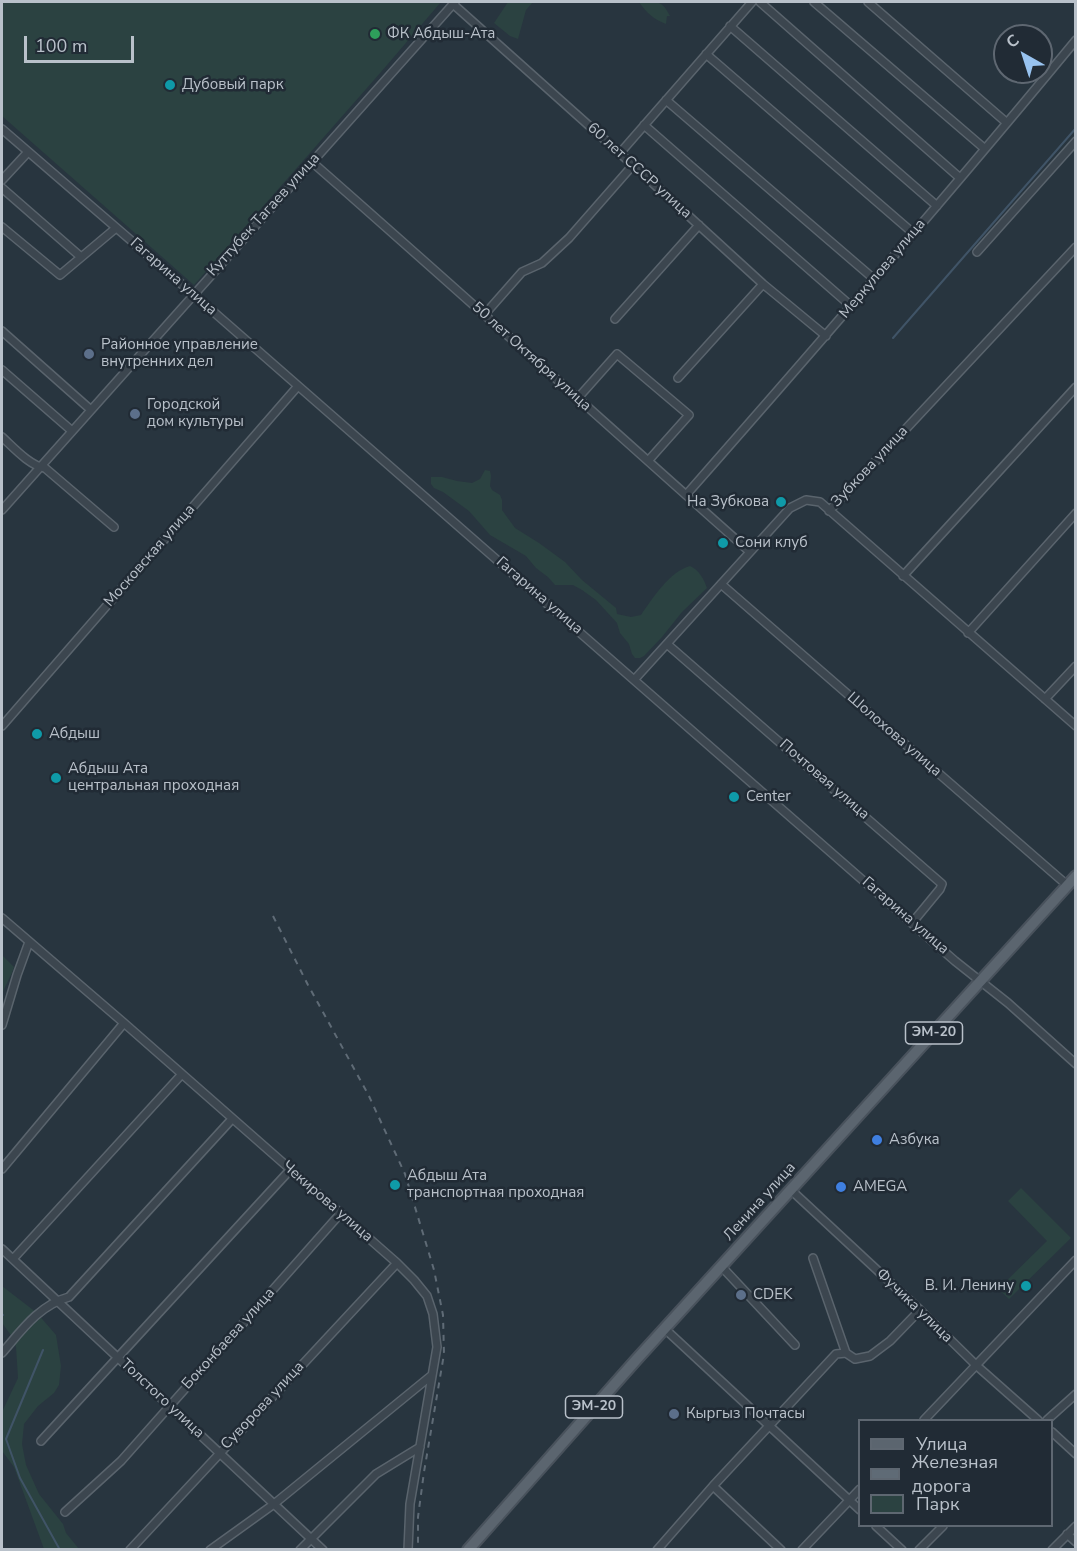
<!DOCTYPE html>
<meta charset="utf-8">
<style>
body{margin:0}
#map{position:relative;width:1077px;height:1551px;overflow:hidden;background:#28353f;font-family:"Nunito Sans",sans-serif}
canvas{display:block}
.frame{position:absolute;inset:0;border:3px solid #b9c1ca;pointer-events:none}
.legend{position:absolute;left:858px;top:1419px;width:195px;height:108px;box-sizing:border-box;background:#212b35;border:2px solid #5e6771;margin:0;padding:8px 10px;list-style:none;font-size:18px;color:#b9c1ca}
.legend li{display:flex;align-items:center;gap:12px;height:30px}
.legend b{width:30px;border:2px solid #5e6771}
.north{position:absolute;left:993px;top:24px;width:60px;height:60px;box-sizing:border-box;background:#212b35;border:2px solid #5e6771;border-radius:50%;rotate:321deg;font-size:16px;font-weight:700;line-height:24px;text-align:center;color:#b9c1ca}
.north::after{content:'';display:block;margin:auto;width:21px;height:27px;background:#98c3f0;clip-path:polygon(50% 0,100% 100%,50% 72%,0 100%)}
.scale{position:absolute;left:24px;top:36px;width:110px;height:27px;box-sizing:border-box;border:3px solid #b9c1ca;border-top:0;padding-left:8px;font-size:18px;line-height:21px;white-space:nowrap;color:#b9c1ca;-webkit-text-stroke:4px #212b35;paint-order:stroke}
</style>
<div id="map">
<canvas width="1077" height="1551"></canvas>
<div class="frame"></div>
<ul class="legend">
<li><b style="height:8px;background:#5b656f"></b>Улица</li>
<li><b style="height:8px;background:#5f6b76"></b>Железная дорога</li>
<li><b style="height:16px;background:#2b4241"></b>Парк</li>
</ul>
<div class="north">С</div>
<div class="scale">100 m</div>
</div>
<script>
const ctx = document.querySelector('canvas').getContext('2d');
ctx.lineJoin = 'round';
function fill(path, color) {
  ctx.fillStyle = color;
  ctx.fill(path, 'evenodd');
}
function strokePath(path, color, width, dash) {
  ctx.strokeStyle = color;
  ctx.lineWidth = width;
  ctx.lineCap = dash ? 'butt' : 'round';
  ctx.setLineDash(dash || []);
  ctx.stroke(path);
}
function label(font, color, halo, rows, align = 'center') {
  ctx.font = font + ' "Nunito Sans",sans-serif';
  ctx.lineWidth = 5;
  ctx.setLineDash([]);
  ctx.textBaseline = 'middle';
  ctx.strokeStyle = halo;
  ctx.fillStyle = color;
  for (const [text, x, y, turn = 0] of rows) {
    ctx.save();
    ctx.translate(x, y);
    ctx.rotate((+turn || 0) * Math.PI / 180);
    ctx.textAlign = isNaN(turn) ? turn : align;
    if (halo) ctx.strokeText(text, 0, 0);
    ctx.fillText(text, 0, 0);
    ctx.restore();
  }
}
const green = new Path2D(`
 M 2,2 L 441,2 L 381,72 L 194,285 L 2,116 Z
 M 508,2 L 533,2 L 526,10 L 518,39 L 510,36 L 494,23 Z
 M 639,2 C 657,1 662,0 670,16 L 667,16 L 666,24 C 653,19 647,13 639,2 Z
 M 485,470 L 490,471 L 491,476 L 490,486 L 492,490 L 500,495 L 502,500 L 502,510 L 515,528 L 539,543 L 565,562 L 582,580 L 616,608 L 617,614 L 631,617 L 641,615 C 652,599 670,571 690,566 C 699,570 704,579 707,588 L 682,612 L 662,637 L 644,656 L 640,658 L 635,658 L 632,654 L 629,644 L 620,633 L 617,623 L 596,600 L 582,590 L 573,585 L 555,585 L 548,577 L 536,568 L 526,556 L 490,535 L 469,511 L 443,492 L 434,488 L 431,484 L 431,477 L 442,477 L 457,481 L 472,483 L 480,479 Z
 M 2,955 L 14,967 C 11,977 5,985 2,995 Z
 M 1021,1188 L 1071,1238 L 1009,1299 L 998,1289 L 1047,1241 L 1008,1201 Z
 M 2,1286 L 37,1313 L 56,1335 L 61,1366 L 59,1385 L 54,1393 L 38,1406 L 24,1424 L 22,1444 L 26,1465 L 39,1494 L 63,1524 L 66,1533 L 79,1549 L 44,1549 L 14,1467 L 2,1451 L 2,1412 L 18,1378 L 16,1347 L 13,1338 L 2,1323 Z`);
const stream = new Path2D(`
 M 893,338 L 1076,128
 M 2,1314 L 3,1315
 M 43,1350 L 6,1439 L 20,1478 L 60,1550`);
const minor = new Path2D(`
 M 760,2 L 960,178
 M 814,2 L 985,149
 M 868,2 L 1007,123
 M 453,4 L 633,165 L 763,284 L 826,336
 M 730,26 L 937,206
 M 706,54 L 913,233
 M 666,100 L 874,279
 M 644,125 L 851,306
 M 2,129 L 200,300 L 955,961 L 1008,1003 L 1076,1064
 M 620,153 L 752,2
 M 312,162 C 459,291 604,422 750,552
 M 2,180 L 28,152
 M 2,188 L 81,257
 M 2,227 L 60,275 L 116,228
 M 977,252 L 1076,141
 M 485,314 L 522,272 L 542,263 L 569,238 L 633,165
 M 615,319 L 699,225
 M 2,331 L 91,410
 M 2,370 L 72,431
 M 678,378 L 763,284
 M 577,399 L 617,354 L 689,415 L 648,461
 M 2,437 C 13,447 30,466 45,468 L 114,527
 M 686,495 C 818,345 949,194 1076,40
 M 2,510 L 455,2
 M 829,511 L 1076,247
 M 903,576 L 1076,387
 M 721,584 L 1067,885
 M 968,633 L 1076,513
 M 667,644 L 942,884 L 940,889 L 912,923
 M 634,680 L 790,508 L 806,500 L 820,502 L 1076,726
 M 1045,699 L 1076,666
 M 2,726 L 298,386
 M 2,918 L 124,1023 L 397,1263 L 414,1280 L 427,1296 L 433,1314 L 437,1347 L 410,1504 L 408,1550
 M 2,1025 L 17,975 L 29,942
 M 2,1169 L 124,1023
 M 791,1190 L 920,1310 L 977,1366 L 1038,1420
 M 2,1249 L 323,1550
 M 813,1258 L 846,1353
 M 13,1259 L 182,1074
 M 722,1267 L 795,1345
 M 665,1329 L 860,1510
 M 2,1353 C 21,1331 39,1305 69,1297 L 232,1119
 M 924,1420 L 1076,1260
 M 1047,1420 L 1076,1394
 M 1052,1432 L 1076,1454
 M 41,1441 L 290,1170
 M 713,1486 L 781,1550
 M 65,1512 L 121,1461 L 340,1214
 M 876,1526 L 902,1550
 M 1067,1534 L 1076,1542
 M 130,1550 L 397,1263
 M 210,1550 L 274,1504 L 432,1375
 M 300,1550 L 376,1474 L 420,1447
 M 657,1550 L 713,1486 L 836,1354 L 846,1353 L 855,1359 L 870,1356 L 890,1341 L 920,1310
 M 802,1550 L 860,1489
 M 919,1550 L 943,1526
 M 1052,1550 L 1076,1526`);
const primary = new Path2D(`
 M 468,1550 L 636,1360 L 1076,876`);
const rail = new Path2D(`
 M 273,916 L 308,985 L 368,1094 L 405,1174 L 434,1270 L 443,1315 L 444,1354 L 424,1472 L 418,1517 L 418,1550`);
const markers = [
 [375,34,6,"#2e9e5b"],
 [170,85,6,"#0f9aa8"],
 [89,354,6,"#5c6f8a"],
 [135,414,6,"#5c6f8a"],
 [781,502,6,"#0f9aa8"],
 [723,543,6,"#0f9aa8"],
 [37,734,6,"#0f9aa8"],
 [56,778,6,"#0f9aa8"],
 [734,797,6,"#0f9aa8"],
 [877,1140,6,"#3f7fe0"],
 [395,1185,6,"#0f9aa8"],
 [841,1187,6,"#3f7fe0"],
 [1026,1286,6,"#0f9aa8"],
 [741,1295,6,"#5c6f8a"],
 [674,1414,6,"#5c6f8a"]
];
const shields = [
 [934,1033,57],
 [594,1407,57]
];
const shieldNames = [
 ["ЭМ-20",934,1033],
 ["ЭМ-20",594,1407]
];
const poiNames = [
 ["ФК Абдыш-Ата",387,34],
 ["Дубовый парк",182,85],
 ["Районное управление",101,345],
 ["внутренних дел",101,362],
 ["Городской",147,405],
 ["дом культуры",147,422],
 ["На Зубкова",769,502,"right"],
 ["Сони клуб",735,543],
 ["Абдыш",49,734],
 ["Абдыш Ата",68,769],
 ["центральная проходная",68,786],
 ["Center",746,797],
 ["Азбука",889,1140],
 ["Абдыш Ата",407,1176],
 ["транспортная проходная",407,1193],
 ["AMEGA",853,1187],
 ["В. И. Ленину",1014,1286,"right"],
 ["CDEK",753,1295],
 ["Кыргыз Почтасы",686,1414]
];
const streetNames = [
 ["60 лет СССР улица",639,171,42],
 ["Куттубек Тагаев улица",264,215,-48],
 ["Меркулова улица",883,269,-50],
 ["Гагарина улица",173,277,41],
 ["50 лет Октября улица",531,357,42],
 ["Зубкова улица",870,467,-47],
 ["Московская улица",150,556,-49],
 ["Гагарина улица",539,596,41],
 ["Шолохова улица",894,735,41],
 ["Почтовая улица",824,780,41],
 ["Гагарина улица",905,916,41],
 ["Чекирова улица",327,1202,41],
 ["Ленина улица",760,1202,-48],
 ["Фучика улица",914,1306,44],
 ["Боконбаева улица",229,1339,-48],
 ["Толстого улица",162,1399,43],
 ["Суворова улица",263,1406,-47]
];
fill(green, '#2b4241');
strokePath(stream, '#405467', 2);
strokePath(minor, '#5a646d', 10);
strokePath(primary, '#49525c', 14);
strokePath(minor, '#3c464f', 7);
strokePath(primary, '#5b656f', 10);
strokePath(rail, '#5f6b76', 2, [6, 6]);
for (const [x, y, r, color] of markers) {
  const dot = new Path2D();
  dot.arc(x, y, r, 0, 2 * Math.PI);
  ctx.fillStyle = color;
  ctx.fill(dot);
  strokePath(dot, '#212b35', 2);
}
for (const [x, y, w] of shields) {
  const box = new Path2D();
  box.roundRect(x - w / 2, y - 11, w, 22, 4.5);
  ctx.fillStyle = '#212b35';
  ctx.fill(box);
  strokePath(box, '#b9c1ca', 1.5);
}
label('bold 14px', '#b9c1ca', null, shieldNames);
label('15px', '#b9c1ca', '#212b35', poiNames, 'left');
label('15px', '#b9c1ca', '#212b35', streetNames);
</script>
